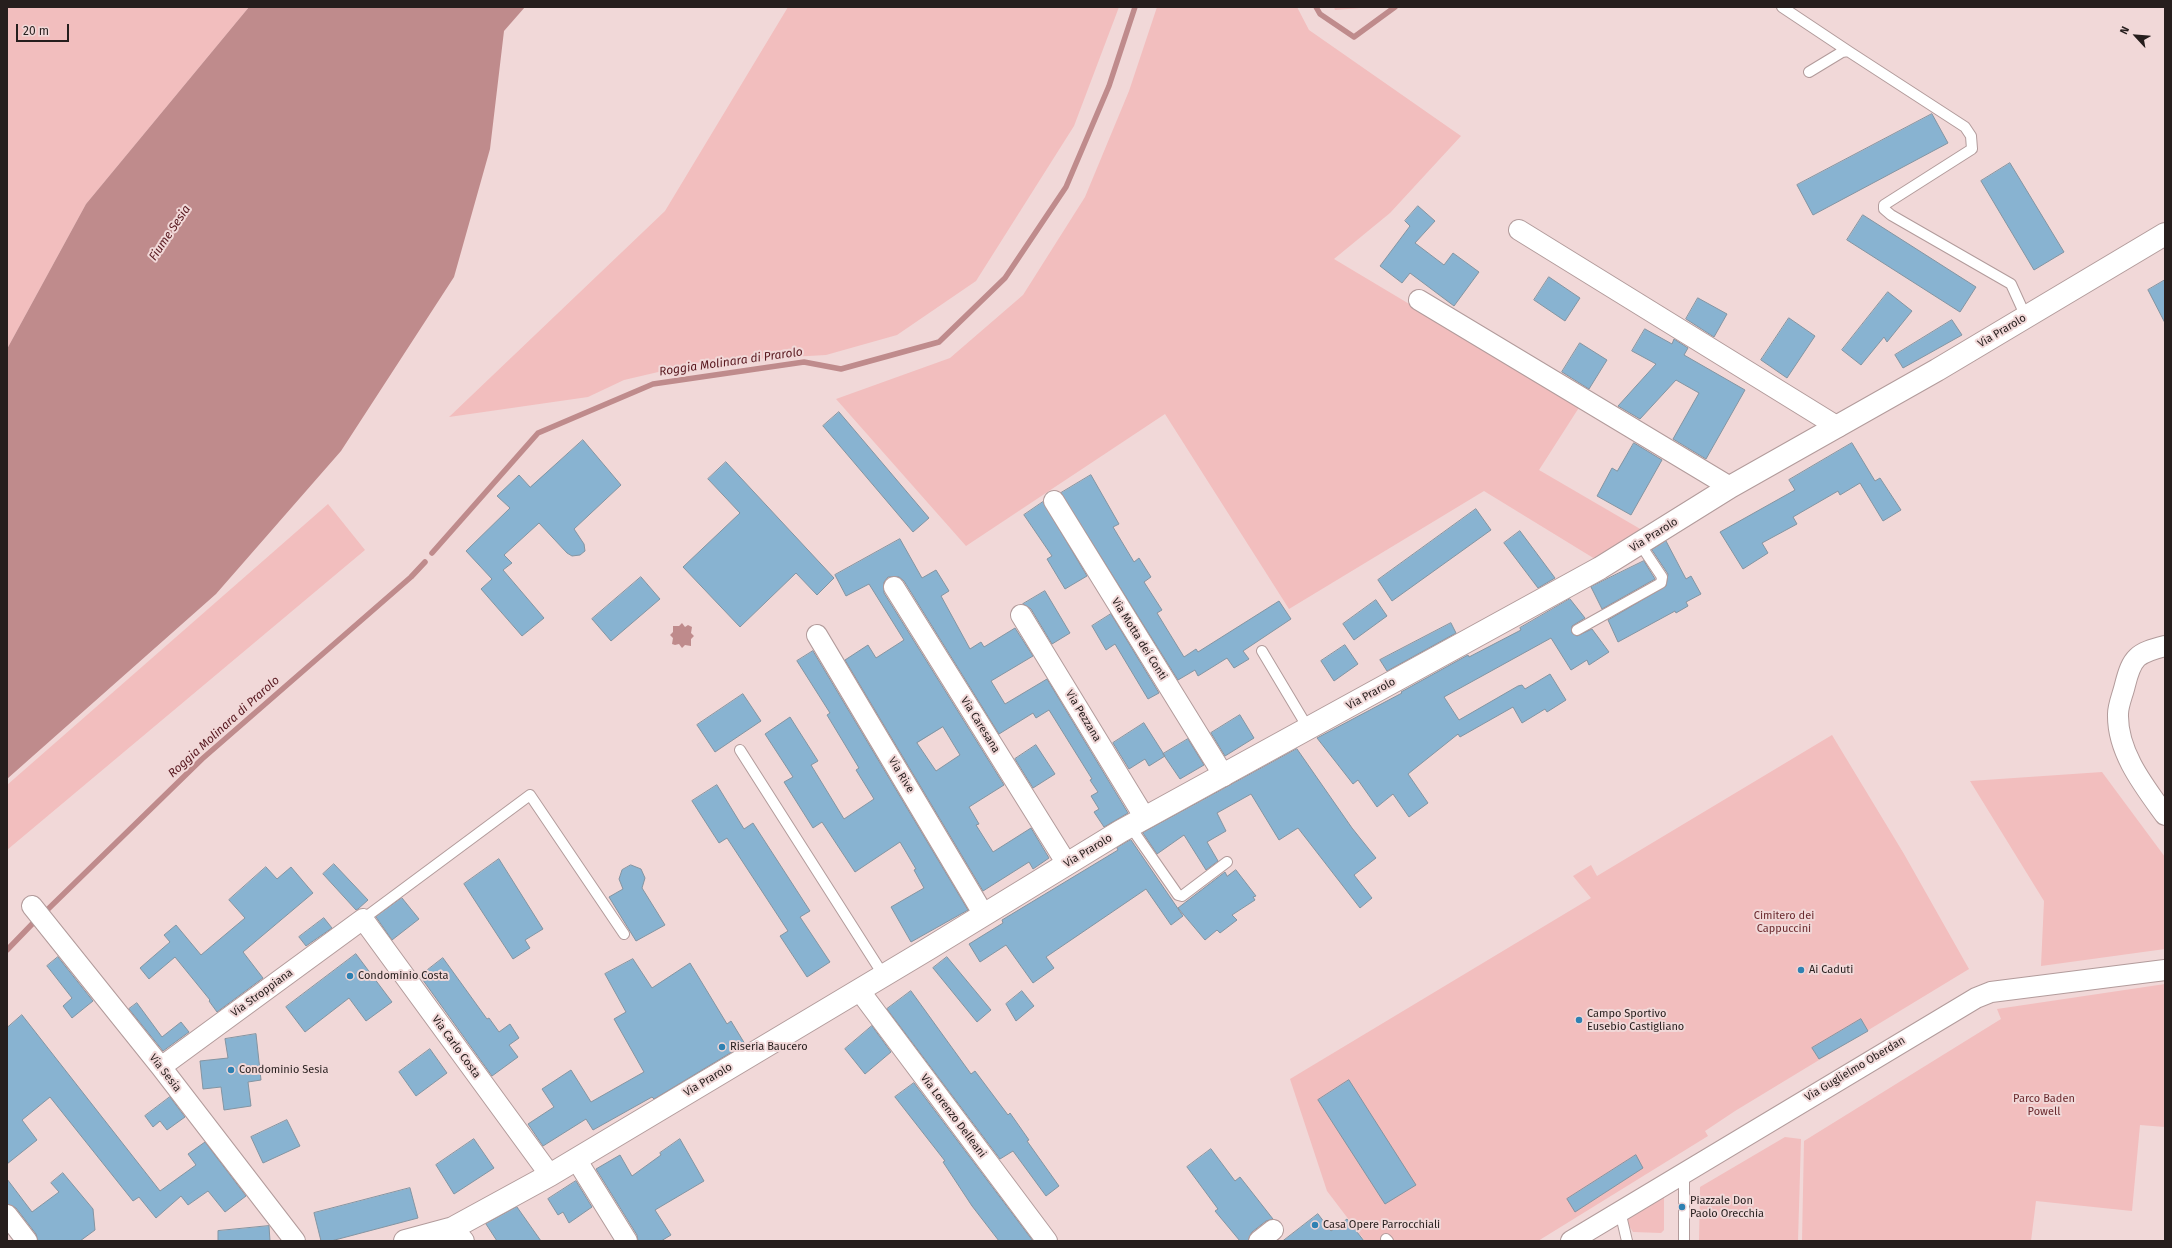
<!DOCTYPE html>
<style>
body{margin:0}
#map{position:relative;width:2172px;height:1248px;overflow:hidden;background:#f1d8d8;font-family:"Fira Sans",sans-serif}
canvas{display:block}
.frame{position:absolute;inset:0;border:8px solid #261e1d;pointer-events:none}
.north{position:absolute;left:2116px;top:16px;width:40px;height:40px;-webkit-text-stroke:3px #f1d8d8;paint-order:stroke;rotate:296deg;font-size:11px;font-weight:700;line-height:16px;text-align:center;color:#261e1d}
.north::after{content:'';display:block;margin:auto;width:14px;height:18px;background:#261e1d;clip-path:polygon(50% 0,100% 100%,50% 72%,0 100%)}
.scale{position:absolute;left:16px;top:24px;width:53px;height:18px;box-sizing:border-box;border:2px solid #261e1d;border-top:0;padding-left:5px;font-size:12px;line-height:14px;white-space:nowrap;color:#261e1d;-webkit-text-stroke:3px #f1d8d8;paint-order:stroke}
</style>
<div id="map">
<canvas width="2172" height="1248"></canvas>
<div class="frame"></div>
<div class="north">N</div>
<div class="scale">20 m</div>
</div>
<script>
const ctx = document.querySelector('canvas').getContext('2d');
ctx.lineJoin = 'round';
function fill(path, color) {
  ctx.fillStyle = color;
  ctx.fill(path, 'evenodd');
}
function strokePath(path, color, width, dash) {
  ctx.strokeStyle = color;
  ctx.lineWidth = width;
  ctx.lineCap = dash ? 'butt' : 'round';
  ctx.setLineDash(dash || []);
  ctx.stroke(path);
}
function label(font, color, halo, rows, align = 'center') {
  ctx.font = font + ' "Fira Sans",sans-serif';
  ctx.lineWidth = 4;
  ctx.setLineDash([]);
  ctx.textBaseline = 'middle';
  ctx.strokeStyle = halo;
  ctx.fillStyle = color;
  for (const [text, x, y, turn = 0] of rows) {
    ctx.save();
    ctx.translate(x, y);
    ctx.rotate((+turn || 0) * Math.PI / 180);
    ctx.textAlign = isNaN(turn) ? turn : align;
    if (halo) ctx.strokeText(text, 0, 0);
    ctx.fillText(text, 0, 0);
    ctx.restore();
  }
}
const green = new Path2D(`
 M 7,7 L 249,7 L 86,204 L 7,349 Z
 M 788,7 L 1119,7 L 1074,126 L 976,281 L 897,335 L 826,355 L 701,362 L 624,380 L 588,397 L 449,417 L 665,211 Z
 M 1157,7 L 1297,7 L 1309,30 L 1461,136 L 1390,213 L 1334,259 L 1580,406 L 1539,470 L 1642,530 L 1595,559 L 1484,491 L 1289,609 L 1165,414 L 966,546 L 836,399 L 950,358 L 1023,295 L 1085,197 L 1129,91 Z
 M 1334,7 L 1374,7 L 1335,10 Z
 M 328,504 L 365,550 L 7,850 L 7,785 Z
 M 1832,735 L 1904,854 L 1969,969 L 1735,1111 L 1705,1131 L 1708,1136 L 1538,1241 L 1365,1241 L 1327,1191 L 1290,1079 L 1591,898 L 1573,876 L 1591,865 L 1597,876 Z
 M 2102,772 L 2165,857 L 2165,949 L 2041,966 L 2044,901 L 1970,781 Z
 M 2165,984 L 2165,1127 L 2140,1125 L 2132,1211 L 2036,1201 L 2031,1241 L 1802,1241 L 1804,1141 L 2001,1019 L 1997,1009 Z
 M 1785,1137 L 1801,1139 L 1798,1241 L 1699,1241 L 1700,1187 Z
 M 1664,1195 L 1664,1230 L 1661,1233 L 1633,1232 L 1625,1220 Z`);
const water = new Path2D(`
 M 249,7 L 525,7 L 504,31 L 490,149 L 454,277 L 341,451 L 216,594 L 7,779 L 7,349 L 86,204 Z
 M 682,623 L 685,627 L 688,625 L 692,627 L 691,633 L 694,636 L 691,639 L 691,646 L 685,645 L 682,648 L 679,644 L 675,645 L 672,644 L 673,638 L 670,635 L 673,632 L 673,626 L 679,626 Z`);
const stream = new Path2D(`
 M 1316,7 L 1320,14 L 1354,37 L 1395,7
 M 432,553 L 538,433 L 653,384 L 804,362 L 841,369 L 939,342 L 1005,278 L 1066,187 L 1109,86 L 1135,7
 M 43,914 L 202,759 L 411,577 L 425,562
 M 7,950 L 36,920`);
const building = new Path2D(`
 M 1932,114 L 1948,143 L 1813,215 L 1797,185 Z
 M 2010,163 L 2064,252 L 2034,270 L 1981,181 Z
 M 1418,206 L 1435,221 L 1415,243 L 1444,265 L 1453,253 L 1479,272 L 1454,306 L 1410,273 L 1402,283 L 1380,266 L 1410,226 L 1405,221 Z
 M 1863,215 L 1976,287 L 1960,312 L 1847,240 Z
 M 1549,277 L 1580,298 L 1565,321 L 1534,300 Z
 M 2165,280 L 2165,323 L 2148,290 Z
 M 1888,292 L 1912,311 L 1887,342 L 1884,337 L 1861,365 L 1842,350 Z
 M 1698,298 L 1727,314 L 1714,337 L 1686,319 Z
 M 1789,318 L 1815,336 L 1787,378 L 1761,360 Z
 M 1952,320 L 1962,335 L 1903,368 L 1895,355 Z
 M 1645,329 L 1672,344 L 1674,339 L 1688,348 L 1684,355 L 1745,390 L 1706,459 L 1673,439 L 1699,393 L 1676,380 L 1640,419 L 1618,406 L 1656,364 L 1632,351 Z
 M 1580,343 L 1607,360 L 1589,389 L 1562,372 Z
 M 839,412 L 929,518 L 913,532 L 823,426 Z
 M 583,440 L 621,485 L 574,529 L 584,544 L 585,551 L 580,555 L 572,556 L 567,553 L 539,523 L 504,555 L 512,563 L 503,570 L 544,618 L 522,636 L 481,589 L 492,579 L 466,551 L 510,508 L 497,496 L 519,475 L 530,487 Z
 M 1634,443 L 1662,460 L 1631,515 L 1597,496 L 1612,468 L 1617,471 Z
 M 1852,443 L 1875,481 L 1880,478 L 1901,510 L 1883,521 L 1860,483 L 1840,495 L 1838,491 L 1793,517 L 1797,524 L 1762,543 L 1768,553 L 1743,569 L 1720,532 L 1795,490 L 1789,480 Z
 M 726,462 L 834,578 L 817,595 L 796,573 L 740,627 L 683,567 L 740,513 L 708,479 Z
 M 1091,475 L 1119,524 L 1113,527 L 1134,562 L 1139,558 L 1151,577 L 1144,582 L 1162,610 L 1157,613 L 1184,657 L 1196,649 L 1198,652 L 1279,601 L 1291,619 L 1243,651 L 1249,659 L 1234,668 L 1227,658 L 1198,676 L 1195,670 L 1178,680 L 1061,493 Z
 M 1043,502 L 1087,576 L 1065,589 L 1047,559 L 1052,556 L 1024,515 Z
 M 1476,509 L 1491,530 L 1392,601 L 1378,580 Z
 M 1520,531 L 1555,578 L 1538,588 L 1504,543 Z
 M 900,539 L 922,578 L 936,570 L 949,591 L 941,596 L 970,649 L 981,642 L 984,647 L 1015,628 L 1033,656 L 991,681 L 1005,704 L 1047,679 L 1128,813 L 1104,827 L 1094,812 L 1099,809 L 1091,796 L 1098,792 L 1090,780 L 1092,779 L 1049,710 L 1036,718 L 1033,713 L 999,734 L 904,581 L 899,577 L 888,577 L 884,582 L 884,593 L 1004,785 L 969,807 L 979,824 L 976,825 L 993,852 L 1031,828 L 1049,858 L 1033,869 L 1029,862 L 983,891 L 845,660 L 868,645 L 876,658 L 904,640 L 869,584 L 846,596 L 835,575 ZM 943,727 L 960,755 L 936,771 L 917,743 Z
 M 1666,541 L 1686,579 L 1691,576 L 1701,594 L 1686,602 L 1688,606 L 1676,613 L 1675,611 L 1618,642 L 1608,620 L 1666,586 L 1668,574 L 1652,550 Z
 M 1644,561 L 1655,579 L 1602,609 L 1591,587 Z
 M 641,577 L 660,599 L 611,641 L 592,619 Z
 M 1045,591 L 1070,633 L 1052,644 L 1031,609 L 1023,604 Z
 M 1570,599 L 1585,618 L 1572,626 L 1572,633 L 1577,636 L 1592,629 L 1609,652 L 1589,665 L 1587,660 L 1571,670 L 1551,638 L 1444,697 L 1459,720 L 1518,686 L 1522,685 L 1525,689 L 1550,674 L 1566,700 L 1547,712 L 1545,709 L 1522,723 L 1513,707 L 1460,737 L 1458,734 L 1408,774 L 1428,803 L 1409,817 L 1393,794 L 1377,807 L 1358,780 L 1353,784 L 1317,738 L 1402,693 L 1401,692 L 1468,655 L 1469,657 L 1521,630 L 1520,628 Z
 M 1376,600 L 1387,616 L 1354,640 L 1343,624 Z
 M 1111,614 L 1159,693 L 1148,699 L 1115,644 L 1106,650 L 1092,626 Z
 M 1451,623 L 1456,633 L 1387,671 L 1380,660 Z
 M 1345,645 L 1358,664 L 1334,681 L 1321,661 Z
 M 813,651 L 968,910 L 911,942 L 891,907 L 924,888 L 914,870 L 916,869 L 900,842 L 855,872 L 822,822 L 813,828 L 784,782 L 793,777 L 765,734 L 790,717 L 818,761 L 811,765 L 844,819 L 874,799 L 856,770 L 859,768 L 827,715 L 830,713 L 797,661 Z
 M 743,694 L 761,721 L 715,752 L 697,725 Z
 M 1240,715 L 1254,738 L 1225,756 L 1211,733 Z
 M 1144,723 L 1165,756 L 1149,766 L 1145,759 L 1129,769 L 1113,743 Z
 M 1188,739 L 1204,765 L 1180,779 L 1163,754 Z
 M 1036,745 L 1055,774 L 1033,788 L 1015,759 Z
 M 1297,749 L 1352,828 L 1376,858 L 1354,875 L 1372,898 L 1360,908 L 1298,828 L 1279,840 L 1251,794 L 1217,813 L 1226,831 L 1207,842 L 1218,861 L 1206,870 L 1184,835 L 1157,854 L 1143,833 Z
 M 717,785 L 744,829 L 753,823 L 810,911 L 800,917 L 830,962 L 807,977 L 780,936 L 788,931 L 727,838 L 719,843 L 692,801 Z
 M 1131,840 L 1183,916 L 1171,925 L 1146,889 L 1046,957 L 1054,968 L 1033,983 L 1006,945 L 980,962 L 969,944 L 1003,923 L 1002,920 L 1118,850 L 1117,848 Z
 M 499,859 L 543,929 L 525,940 L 530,948 L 513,959 L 464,884 Z
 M 334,864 L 368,900 L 358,909 L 356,910 L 323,874 Z
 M 631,865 L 641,869 L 645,878 L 642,888 L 665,925 L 636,941 L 609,897 L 623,889 L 619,879 L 622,870 Z
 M 266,867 L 277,879 L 291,867 L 313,893 L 243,952 L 263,978 L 217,1012 L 209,1001 L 210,1000 L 175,957 L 149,979 L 140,968 L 170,942 L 164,935 L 176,925 L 201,955 L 245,918 L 229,900 Z
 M 1236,870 L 1256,896 L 1253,897 L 1255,900 L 1232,915 L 1237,920 L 1220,933 L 1217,930 L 1205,940 L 1178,908 L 1225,872 L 1227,876 Z
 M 402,898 L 419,919 L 392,940 L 376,917 Z
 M 324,918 L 332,928 L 306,946 L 299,937 Z
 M 356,954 L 392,1002 L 366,1021 L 349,998 L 305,1032 L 286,1007 Z
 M 58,957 L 93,1001 L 72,1018 L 63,1006 L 72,998 L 47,966 Z
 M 947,957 L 991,1010 L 977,1022 L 933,968 Z
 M 443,958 L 487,1019 L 489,1018 L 499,1032 L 510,1024 L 519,1038 L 509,1045 L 518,1057 L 492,1076 L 420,976 Z
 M 633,959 L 652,988 L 690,963 L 727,1024 L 731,1021 L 745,1044 L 654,1099 L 652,1097 L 593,1130 L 586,1119 L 543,1146 L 528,1124 L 554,1107 L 542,1089 L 571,1070 L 591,1102 L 644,1072 L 614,1019 L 626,1012 L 605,974 Z
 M 911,991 L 971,1074 L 975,1071 L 1008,1115 L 1010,1113 L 1029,1140 L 1027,1141 L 1059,1186 L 1046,1196 L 1013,1151 L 1000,1159 L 887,1009 Z
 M 1022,991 L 1034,1006 L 1016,1021 L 1006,1004 Z
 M 137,1003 L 162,1037 L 181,1022 L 189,1032 L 163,1051 L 129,1009 Z
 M 22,1015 L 160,1191 L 196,1165 L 188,1154 L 205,1142 L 246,1196 L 225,1212 L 208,1191 L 188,1205 L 181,1196 L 156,1218 L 139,1197 L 133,1201 L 50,1097 L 22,1120 L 37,1140 L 7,1164 L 7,1028 Z
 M 1861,1019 L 1868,1031 L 1819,1059 L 1812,1048 Z
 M 872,1026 L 891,1052 L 865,1074 L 845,1049 Z
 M 256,1034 L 261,1080 L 248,1082 L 251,1106 L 224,1110 L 221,1087 L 203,1089 L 200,1061 L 228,1058 L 225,1039 Z
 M 430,1049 L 447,1073 L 416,1096 L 399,1072 Z
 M 1349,1080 L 1416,1185 L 1385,1204 L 1318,1100 Z
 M 914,1083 L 1033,1241 L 999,1241 L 972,1206 L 943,1162 L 945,1161 L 895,1097 Z
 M 170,1097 L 185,1117 L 167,1130 L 160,1121 L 153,1127 L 145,1116 Z
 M 287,1120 L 300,1146 L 263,1163 L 251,1137 Z
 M 474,1139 L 494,1168 L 454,1194 L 436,1165 Z
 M 680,1139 L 704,1181 L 655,1210 L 671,1235 L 661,1241 L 638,1241 L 637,1235 L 596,1169 L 620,1155 L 632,1176 L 661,1155 L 660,1153 Z
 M 1211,1149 L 1235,1181 L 1240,1177 L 1273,1219 L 1266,1221 L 1252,1232 L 1248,1241 L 1240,1241 L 1215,1211 L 1218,1209 L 1187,1167 Z
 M 1636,1155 L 1643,1168 L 1575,1212 L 1567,1199 Z
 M 63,1173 L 93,1209 L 95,1230 L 80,1241 L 38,1241 L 36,1234 L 16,1208 L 7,1204 L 7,1179 L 32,1212 L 59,1192 L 51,1183 Z
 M 576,1181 L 592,1207 L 569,1223 L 563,1212 L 558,1215 L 548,1199 Z
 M 410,1188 L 418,1218 L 331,1241 L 321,1241 L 314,1213 Z
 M 517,1207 L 541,1241 L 497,1241 L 486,1224 Z
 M 1318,1214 L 1331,1231 L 1347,1219 L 1364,1241 L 1283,1241 Z
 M 269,1226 L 270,1241 L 218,1241 L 218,1231 Z`);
const service = new Path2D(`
 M 1782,7 L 1848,51
 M 1809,72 L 1842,52 L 1848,51 L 1965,127 L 1971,136 L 1972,149 L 1884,205 L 1884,209 L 1891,215 L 2011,284 L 2026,317
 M 1577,630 L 1661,583 L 1662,577 L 1640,544
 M 1262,651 L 1308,728
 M 740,750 L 884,976
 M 1130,826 L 1178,895 L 1182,896 L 1227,862
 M 363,919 L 530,795 L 624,934
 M 1620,1211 L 1627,1241
 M 1386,1239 L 1388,1241
 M 1684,1241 L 1684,1172`);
const minor = new Path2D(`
 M 1519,230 L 1838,427
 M 1419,300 L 1730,487
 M 1054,501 L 1224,776
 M 894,587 L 1067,864
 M 1021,615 L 1145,818
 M 817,635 L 984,915
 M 2165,646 C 2137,653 2132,657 2125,685 C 2123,694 2118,705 2118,714 C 2117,752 2144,786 2165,815
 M 32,906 L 161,1067 L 295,1241
 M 859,990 L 1047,1241
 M 161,1067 L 363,919 L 550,1175
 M 576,1159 L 627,1241
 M 7,1215 L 27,1241
 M 453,1228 L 464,1241
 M 1259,1241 L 1273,1230
 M 1571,1241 L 1976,998 L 1991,992 L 2165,970`);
const tertiary = new Path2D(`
 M 405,1241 L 453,1228 L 550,1175 L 928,949 L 1121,831 L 1600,568 L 1730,487 L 1937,370 L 2165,234`);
const markers = [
 [1801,970,4,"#2f81b2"],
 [350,976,4,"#2f81b2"],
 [1579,1020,4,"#2f81b2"],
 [722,1047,4,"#2f81b2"],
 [231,1070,4,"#2f81b2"],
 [1682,1207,4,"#2f81b2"],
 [1315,1225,4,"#2f81b2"]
];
const streetNames = [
 ["Via Prarolo",2002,331,-31],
 ["Via Prarolo",1654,535,-32],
 ["Via Motta dei Conti",1139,639,58],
 ["Via Prarolo",1371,694,-29],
 ["Via Pezzana",1083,716,59],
 ["Via Caresana",980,725,58],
 ["Via Rive",901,775,59],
 ["Via Prarolo",1088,851,-31],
 ["Via Stroppiana",262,993,-36],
 ["Via Carlo Costa",456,1047,54],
 ["Via Guglielmo Oberdan",1855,1069,-31],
 ["Via Sesia",165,1073,52],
 ["Via Prarolo",708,1080,-31],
 ["Via Lorenzo Delleani",953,1116,53]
];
const parkNames = [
 ["Cimitero dei",1784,916],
 ["Cappuccini",1784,929],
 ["Parco Baden",2044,1099],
 ["Powell",2044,1112]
];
const poiNames = [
 ["Ai Caduti",1809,970],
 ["Condominio Costa",358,976],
 ["Campo Sportivo",1587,1014],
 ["Eusebio Castigliano",1587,1027],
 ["Riseria Baucero",730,1047],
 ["Condominio Sesia",239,1070],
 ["Piazzale Don",1690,1201],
 ["Paolo Orecchia",1690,1214],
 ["Casa Opere Parrocchiali",1323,1225]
];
const waterNames = [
 ["Fiume Sesia",170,233,-56],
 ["Roggia Molinara di Prarolo",731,362,-8],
 ["Roggia Molinara di Prarolo",224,727,-42]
];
fill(green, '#f2bebe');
fill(water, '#bf8b8c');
strokePath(stream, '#bf8b8c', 5.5);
fill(building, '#88b3d1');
strokePath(building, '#8394a1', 1);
strokePath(service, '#b29b9b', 12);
strokePath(minor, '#b29b9b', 22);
strokePath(tertiary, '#b29b9b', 24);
strokePath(service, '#fff', 10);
strokePath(minor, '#fff', 20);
strokePath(tertiary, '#fff', 22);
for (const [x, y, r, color] of markers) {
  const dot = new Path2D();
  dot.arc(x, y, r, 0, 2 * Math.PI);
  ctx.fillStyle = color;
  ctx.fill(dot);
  strokePath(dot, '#f1d8d8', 1.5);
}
label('11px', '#261e1d', '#f1d8d8', streetNames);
label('11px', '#6b2a2e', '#f1d8d8', parkNames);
label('11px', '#261e1d', '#f1d8d8', poiNames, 'left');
label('italic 12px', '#58181f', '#f1d8d8', waterNames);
</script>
